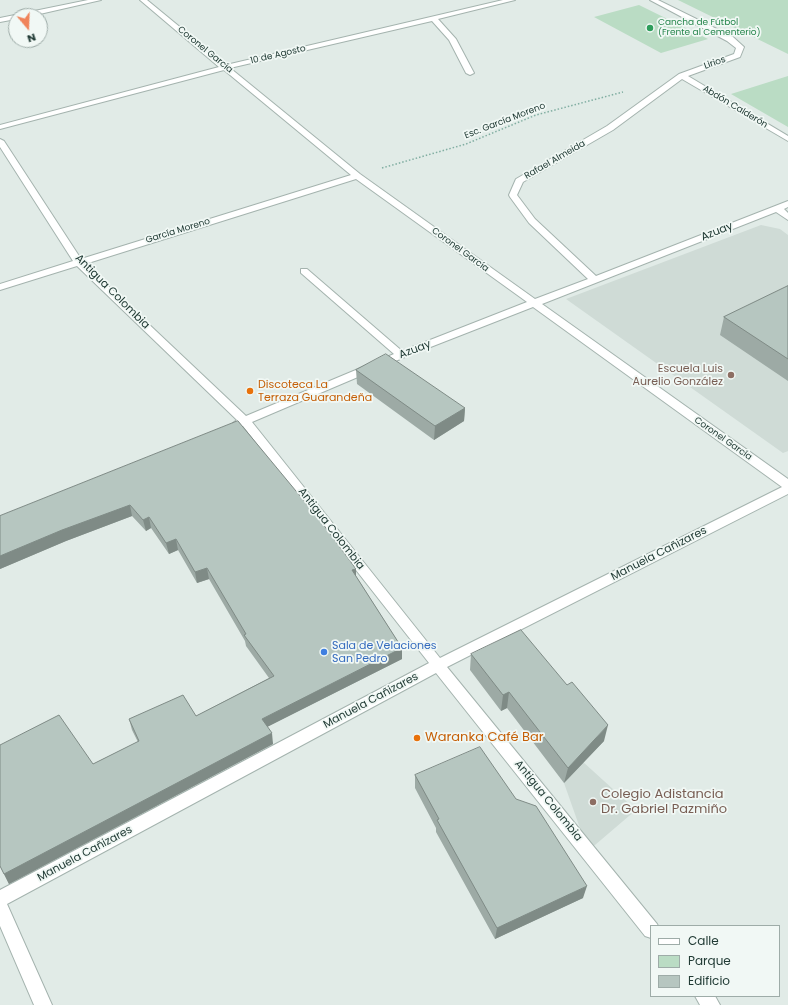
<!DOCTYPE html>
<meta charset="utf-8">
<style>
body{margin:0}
#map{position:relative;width:788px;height:1005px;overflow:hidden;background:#e1ebe7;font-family:Poppins,sans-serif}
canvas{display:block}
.legend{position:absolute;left:650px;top:925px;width:130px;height:72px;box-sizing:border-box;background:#f1f8f5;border:1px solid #9eaca8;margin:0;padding:5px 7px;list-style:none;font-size:12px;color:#213b35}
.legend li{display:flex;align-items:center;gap:8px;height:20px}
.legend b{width:20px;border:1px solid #9eaca8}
.north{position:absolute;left:8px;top:8px;width:40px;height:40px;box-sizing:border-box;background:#f1f8f5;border:1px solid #9eaca8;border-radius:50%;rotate:161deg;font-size:11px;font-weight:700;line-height:16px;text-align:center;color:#213b35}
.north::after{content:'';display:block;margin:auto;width:14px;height:18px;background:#f0835a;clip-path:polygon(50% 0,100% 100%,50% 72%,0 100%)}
</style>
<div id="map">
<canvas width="788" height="1005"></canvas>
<ul class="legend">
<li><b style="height:5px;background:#fff"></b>Calle</li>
<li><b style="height:11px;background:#badcc4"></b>Parque</li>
<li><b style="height:11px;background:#b6c6c0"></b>Edificio</li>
</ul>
<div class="north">N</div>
</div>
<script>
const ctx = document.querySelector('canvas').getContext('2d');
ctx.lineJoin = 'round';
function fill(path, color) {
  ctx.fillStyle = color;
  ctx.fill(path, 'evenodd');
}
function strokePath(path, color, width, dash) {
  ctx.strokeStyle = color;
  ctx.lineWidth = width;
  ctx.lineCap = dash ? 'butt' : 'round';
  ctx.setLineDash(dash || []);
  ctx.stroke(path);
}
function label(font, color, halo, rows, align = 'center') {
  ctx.font = font + ' Poppins,sans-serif';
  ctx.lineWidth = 3.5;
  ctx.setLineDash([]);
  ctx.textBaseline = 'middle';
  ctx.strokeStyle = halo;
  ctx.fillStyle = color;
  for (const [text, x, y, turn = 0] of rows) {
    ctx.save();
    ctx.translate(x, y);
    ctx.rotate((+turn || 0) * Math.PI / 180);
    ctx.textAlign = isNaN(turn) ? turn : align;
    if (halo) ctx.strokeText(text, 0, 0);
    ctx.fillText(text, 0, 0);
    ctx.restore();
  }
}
const built = new Path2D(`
 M 761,225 L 780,229 L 788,235 L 788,451 L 783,453 L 566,299 Z
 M 582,761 L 636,810 L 588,851 L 564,783 Z`);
const green = new Path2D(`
 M 678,0 L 788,0 L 788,54 Z
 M 639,5 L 708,39 L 661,53 L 594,17 Z
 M 788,76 L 788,127 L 731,94 Z`);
const path = new Path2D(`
 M 382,168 L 466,144 L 536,115 L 623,92`);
const minor = new Path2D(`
 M 88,0 L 101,0 L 31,16 L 16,16 L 16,19 L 0,22 L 0,18 Z
 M 140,0 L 147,0 L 226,65 L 503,0 L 515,0 L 438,19 L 456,39 L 474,73 L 470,75 L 466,73 L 449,40 L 432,21 L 230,68 L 360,174 L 535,299 L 588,279 L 529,223 L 510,197 L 509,195 L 516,179 L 607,126 L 679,74 L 734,54 L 736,48 L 727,41 L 650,0 L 658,0 L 733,37 L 744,47 L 740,57 L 688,76 L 788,136 L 788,141 L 682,79 L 613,130 L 523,182 L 517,195 L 535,219 L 596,276 L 788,201 L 788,207 L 784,209 L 788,213 L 788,220 L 776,212 L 542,304 L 788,479 L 788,494 L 447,667 L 657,924 L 658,926 L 651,926 L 651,938 L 645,936 L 436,673 L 7,904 L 52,1005 L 34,1005 L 0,926 L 0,890 L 429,663 L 243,426 L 235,426 L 233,423 L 237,420 L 77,266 L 0,290 L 0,284 L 73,261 L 0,147 L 0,139 L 4,141 L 81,259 L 351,175 L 224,70 L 0,129 L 0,125 L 219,67 ZM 356,179 L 527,302 L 402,351 L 307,269 L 301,269 L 301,273 L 394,354 L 246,416 L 85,264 ZM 533,307 L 782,487 L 440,658 L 252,422 L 405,357 Z
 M 695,996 L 715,996 L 720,1005 L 700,1005 Z`);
const wall = new Path2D(`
 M 788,286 L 788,381 L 720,335 L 724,317 Z
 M 356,370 L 465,408 L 464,421 L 434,440 L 357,384 Z
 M 238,421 L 356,569 L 356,576 L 402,648 L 402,659 L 267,727 L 273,744 L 9,884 L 0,866 L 93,764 L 138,742 L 132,730 L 129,719 L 196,716 L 269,678 L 246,646 L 245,641 L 209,579 L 197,583 L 178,550 L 169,554 L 151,528 L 146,531 L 132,516 L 66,541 L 0,569 L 0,516 Z
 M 471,654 L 604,741 L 564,783 L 507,708 L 501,711 L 470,670 Z
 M 415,775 L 583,898 L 495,939 L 436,832 L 436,828 L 415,788 Z`);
const shadedWall = new Path2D(`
 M 465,408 L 464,421 L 434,440 L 435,426 Z
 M 130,505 L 132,516 L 66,541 L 0,569 L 0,556 L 62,530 Z
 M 149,517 L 151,528 L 146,531 L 143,520 Z
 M 176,539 L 178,550 L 169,554 L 166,543 Z
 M 207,568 L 209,579 L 197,583 L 195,572 Z
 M 356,569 L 356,580 L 352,570 Z
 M 402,648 L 402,659 L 263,729 L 262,719 Z
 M 509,692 L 507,708 L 501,711 L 503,695 Z
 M 608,725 L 604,741 L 564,783 L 568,768 Z
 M 272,733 L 273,744 L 9,884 L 4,874 Z
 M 587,886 L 583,898 L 495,939 L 497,928 Z`);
const building = new Path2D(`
 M 788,286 L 788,359 L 724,317 Z
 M 386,354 L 465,408 L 435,426 L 356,370 Z
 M 238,421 L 320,520 L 356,569 L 352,570 L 402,648 L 262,719 L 272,733 L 4,874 L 0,866 L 0,745 L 59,715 L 93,764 L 139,741 L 129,719 L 183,695 L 196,716 L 274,676 L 244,635 L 246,634 L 207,568 L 195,572 L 176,539 L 166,543 L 149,517 L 143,520 L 130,505 L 62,530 L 0,556 L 0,516 Z
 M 521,630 L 567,685 L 572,682 L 608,725 L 568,768 L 509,692 L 503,695 L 471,654 Z
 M 480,747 L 516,799 L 536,806 L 587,886 L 497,928 L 437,820 L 439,819 L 415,775 Z`);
const markers = [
 [650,28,4,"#2e9e5b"],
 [731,375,4,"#8d6e63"],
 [250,391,4,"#e8710a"],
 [324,652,4,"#3f7fe0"],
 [417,738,4,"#e8710a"],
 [593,802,4,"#8d6e63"]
];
const farLeisurenames = [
 ["Cancha de Fútbol",658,23],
 ["(Frente al Cementerio)",658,33]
];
const farStreetnames = [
 ["Coronel García",205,50,39],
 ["10 de Agosto",278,55,-13],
 ["Lirios",715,63,-20],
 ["Abdón Calderón",735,107,31],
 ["Esc. García Moreno",505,121,-21],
 ["Rafael Almeida",555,160,-30],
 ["García Moreno",178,231,-17],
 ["Coronel García",460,250,36],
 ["Coronel García",723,439,35]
];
const streetNames = [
 ["Azuay",717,232,-22],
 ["Antigua Colombia",112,292,45],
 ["Azuay",415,350,-21],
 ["Antigua Colombia",331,529,52],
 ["Manuela Cañizares",659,554,-27],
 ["Manuela Cañizares",371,701,-28],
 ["Antigua Colombia",548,801,51],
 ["Manuela Cañizares",85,854,-28]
];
const educationNames = [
 ["Escuela Luis",723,369],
 ["Aurelio González",723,382]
];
const foodNames = [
 ["Discoteca La",258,385],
 ["Terraza Guarandeña",258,398]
];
const shopNames = [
 ["Sala de Velaciones",332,646],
 ["San Pedro",332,659]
];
const nearFoodnames = [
 ["Waranka Café Bar",425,738]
];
const nearEducationnames = [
 ["Colegio Adistancia",601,795],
 ["Dr. Gabriel Pazmiño",601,810]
];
fill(built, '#cfdbd6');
fill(green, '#badcc4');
strokePath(minor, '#a4b3ae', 2);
strokePath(path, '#81aea2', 1.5, [1.5, 2]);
fill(minor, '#fff');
fill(wall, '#9daaa5');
fill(shadedWall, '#7f8b86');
fill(building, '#b6c6c0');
strokePath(building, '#7f8b86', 1);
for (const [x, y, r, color] of markers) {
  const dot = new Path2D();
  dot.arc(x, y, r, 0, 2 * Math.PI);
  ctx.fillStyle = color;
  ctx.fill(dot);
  strokePath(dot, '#f1f8f5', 1.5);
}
label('9px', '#27864d', '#f1f8f5', farLeisurenames, 'left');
label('9px', '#213b35', '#f1f8f5', farStreetnames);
label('11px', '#213b35', '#f1f8f5', streetNames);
label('11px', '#785e54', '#f1f8f5', educationNames, 'right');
label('11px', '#c56008', '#f1f8f5', foodNames, 'left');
label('11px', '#366cbe', '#f1f8f5', shopNames, 'left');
label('13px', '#c56008', '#f1f8f5', nearFoodnames, 'left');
label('13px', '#785e54', '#f1f8f5', nearEducationnames, 'left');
</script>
